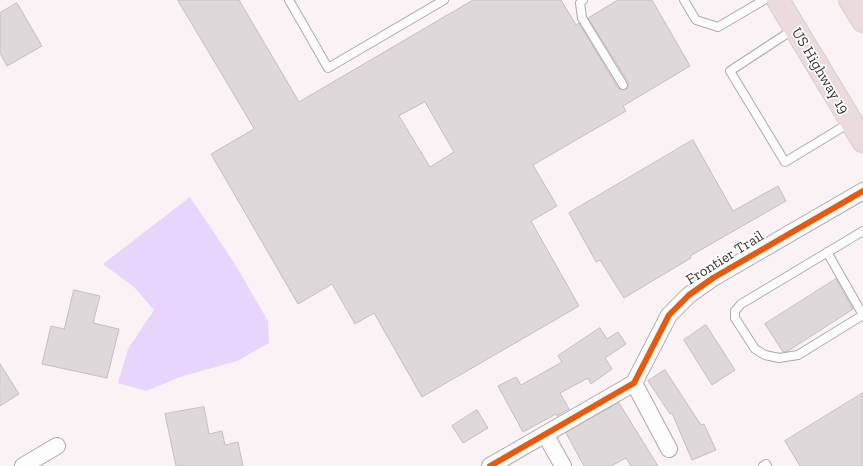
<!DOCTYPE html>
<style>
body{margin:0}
canvas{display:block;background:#faf2f5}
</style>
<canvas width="863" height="466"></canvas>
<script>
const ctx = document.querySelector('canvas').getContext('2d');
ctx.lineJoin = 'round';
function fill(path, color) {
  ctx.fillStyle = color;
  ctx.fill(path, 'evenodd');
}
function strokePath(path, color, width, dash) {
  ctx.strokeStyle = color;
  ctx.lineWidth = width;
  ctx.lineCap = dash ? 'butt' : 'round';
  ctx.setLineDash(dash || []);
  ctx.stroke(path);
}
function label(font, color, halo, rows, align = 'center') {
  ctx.font = font + ' "Zilla Slab",serif';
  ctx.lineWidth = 3.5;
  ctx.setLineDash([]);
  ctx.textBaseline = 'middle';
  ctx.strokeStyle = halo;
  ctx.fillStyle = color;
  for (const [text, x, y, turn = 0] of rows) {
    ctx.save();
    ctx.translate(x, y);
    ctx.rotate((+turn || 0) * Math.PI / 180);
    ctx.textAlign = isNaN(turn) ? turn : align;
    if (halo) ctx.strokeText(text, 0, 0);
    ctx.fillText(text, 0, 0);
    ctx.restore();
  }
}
const water = new Path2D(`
 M 190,197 L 235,264 L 268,321 L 269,343 L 237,361 L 180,377 L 146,391 L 118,383 L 128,349 L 154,310 L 134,287 L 103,264 Z`);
const building = new Path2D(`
 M 178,0 L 239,0 L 299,102 L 473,0 L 561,0 L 576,25 L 579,23 L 618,88 L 623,90 L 628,88 L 628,82 L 588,18 L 618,0 L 652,0 L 690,66 L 623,106 L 626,111 L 533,165 L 557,206 L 531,221 L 579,306 L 422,397 L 374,313 L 355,324 L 332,284 L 298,304 L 211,154 L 254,129 ZM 425,102 L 454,152 L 430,167 L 399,116 Z
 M 17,3 L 42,46 L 7,66 L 0,53 L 0,13 Z
 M 693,140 L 733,211 L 778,186 L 786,201 L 690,256 L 691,258 L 624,298 L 600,260 L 596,262 L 569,213 Z
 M 836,279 L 853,309 L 788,351 L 783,352 L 765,324 Z
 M 74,290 L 100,296 L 93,323 L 119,329 L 107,378 L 42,364 L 51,326 L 64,329 Z
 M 706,325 L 735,370 L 712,385 L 684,340 Z
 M 600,328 L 607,339 L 618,332 L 626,344 L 605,358 L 612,369 L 591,384 L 588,378 L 560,393 L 569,409 L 557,416 L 556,414 L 523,432 L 498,386 L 516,377 L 521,385 L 562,362 L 558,356 Z
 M 0,364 L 19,394 L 0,406 Z
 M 665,370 L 701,425 L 704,424 L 716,450 L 692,460 L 672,413 L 670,414 L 648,381 Z
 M 863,393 L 863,466 L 800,466 L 785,441 Z
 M 619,403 L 658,466 L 631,466 L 626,458 L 611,466 L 584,466 L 566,433 Z
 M 204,407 L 209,434 L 222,431 L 225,445 L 238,442 L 243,466 L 176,466 L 165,414 Z
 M 477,410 L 488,428 L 463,443 L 452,426 Z`);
const lane = new Path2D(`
 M 289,0 L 328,68 L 444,0
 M 583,0 L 580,3 L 582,18 L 623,85
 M 684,0 L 696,20 L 718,27 L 764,0
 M 794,29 L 730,71 L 785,162 L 851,122
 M 863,231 L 741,304 L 735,311 L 735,318 L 755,349 L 765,355 L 779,358 L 798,355 L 863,315
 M 827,252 L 863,315
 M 763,466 L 766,464 L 767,466`);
const street = new Path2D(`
 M 634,383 L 669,449
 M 545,434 L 563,466
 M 23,466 L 57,446
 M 490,466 L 634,383 L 669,315 L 689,295 L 713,278 L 863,191`);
const highway = new Path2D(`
 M 778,0 L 863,141
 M 850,0 L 863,21`);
const cycleway = new Path2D(`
 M 490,466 L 634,383 L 669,315 L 689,295 L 713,278 L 863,191`);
const streetNames = [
 ["US Highway 19",820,71,59],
 ["Frontier Trail",725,258,-32]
];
fill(water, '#e7d5fb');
fill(building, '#ded8db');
strokePath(building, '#c4bec1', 1);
strokePath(lane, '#aea8aa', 10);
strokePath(street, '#aea8aa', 18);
strokePath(highway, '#d2cecf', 24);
strokePath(lane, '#fefdfe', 8);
strokePath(street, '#fefdfe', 16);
strokePath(highway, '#ecdbdd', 22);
strokePath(cycleway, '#e8590c', 6);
label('15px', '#3a3436', '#fff', streetNames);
</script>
